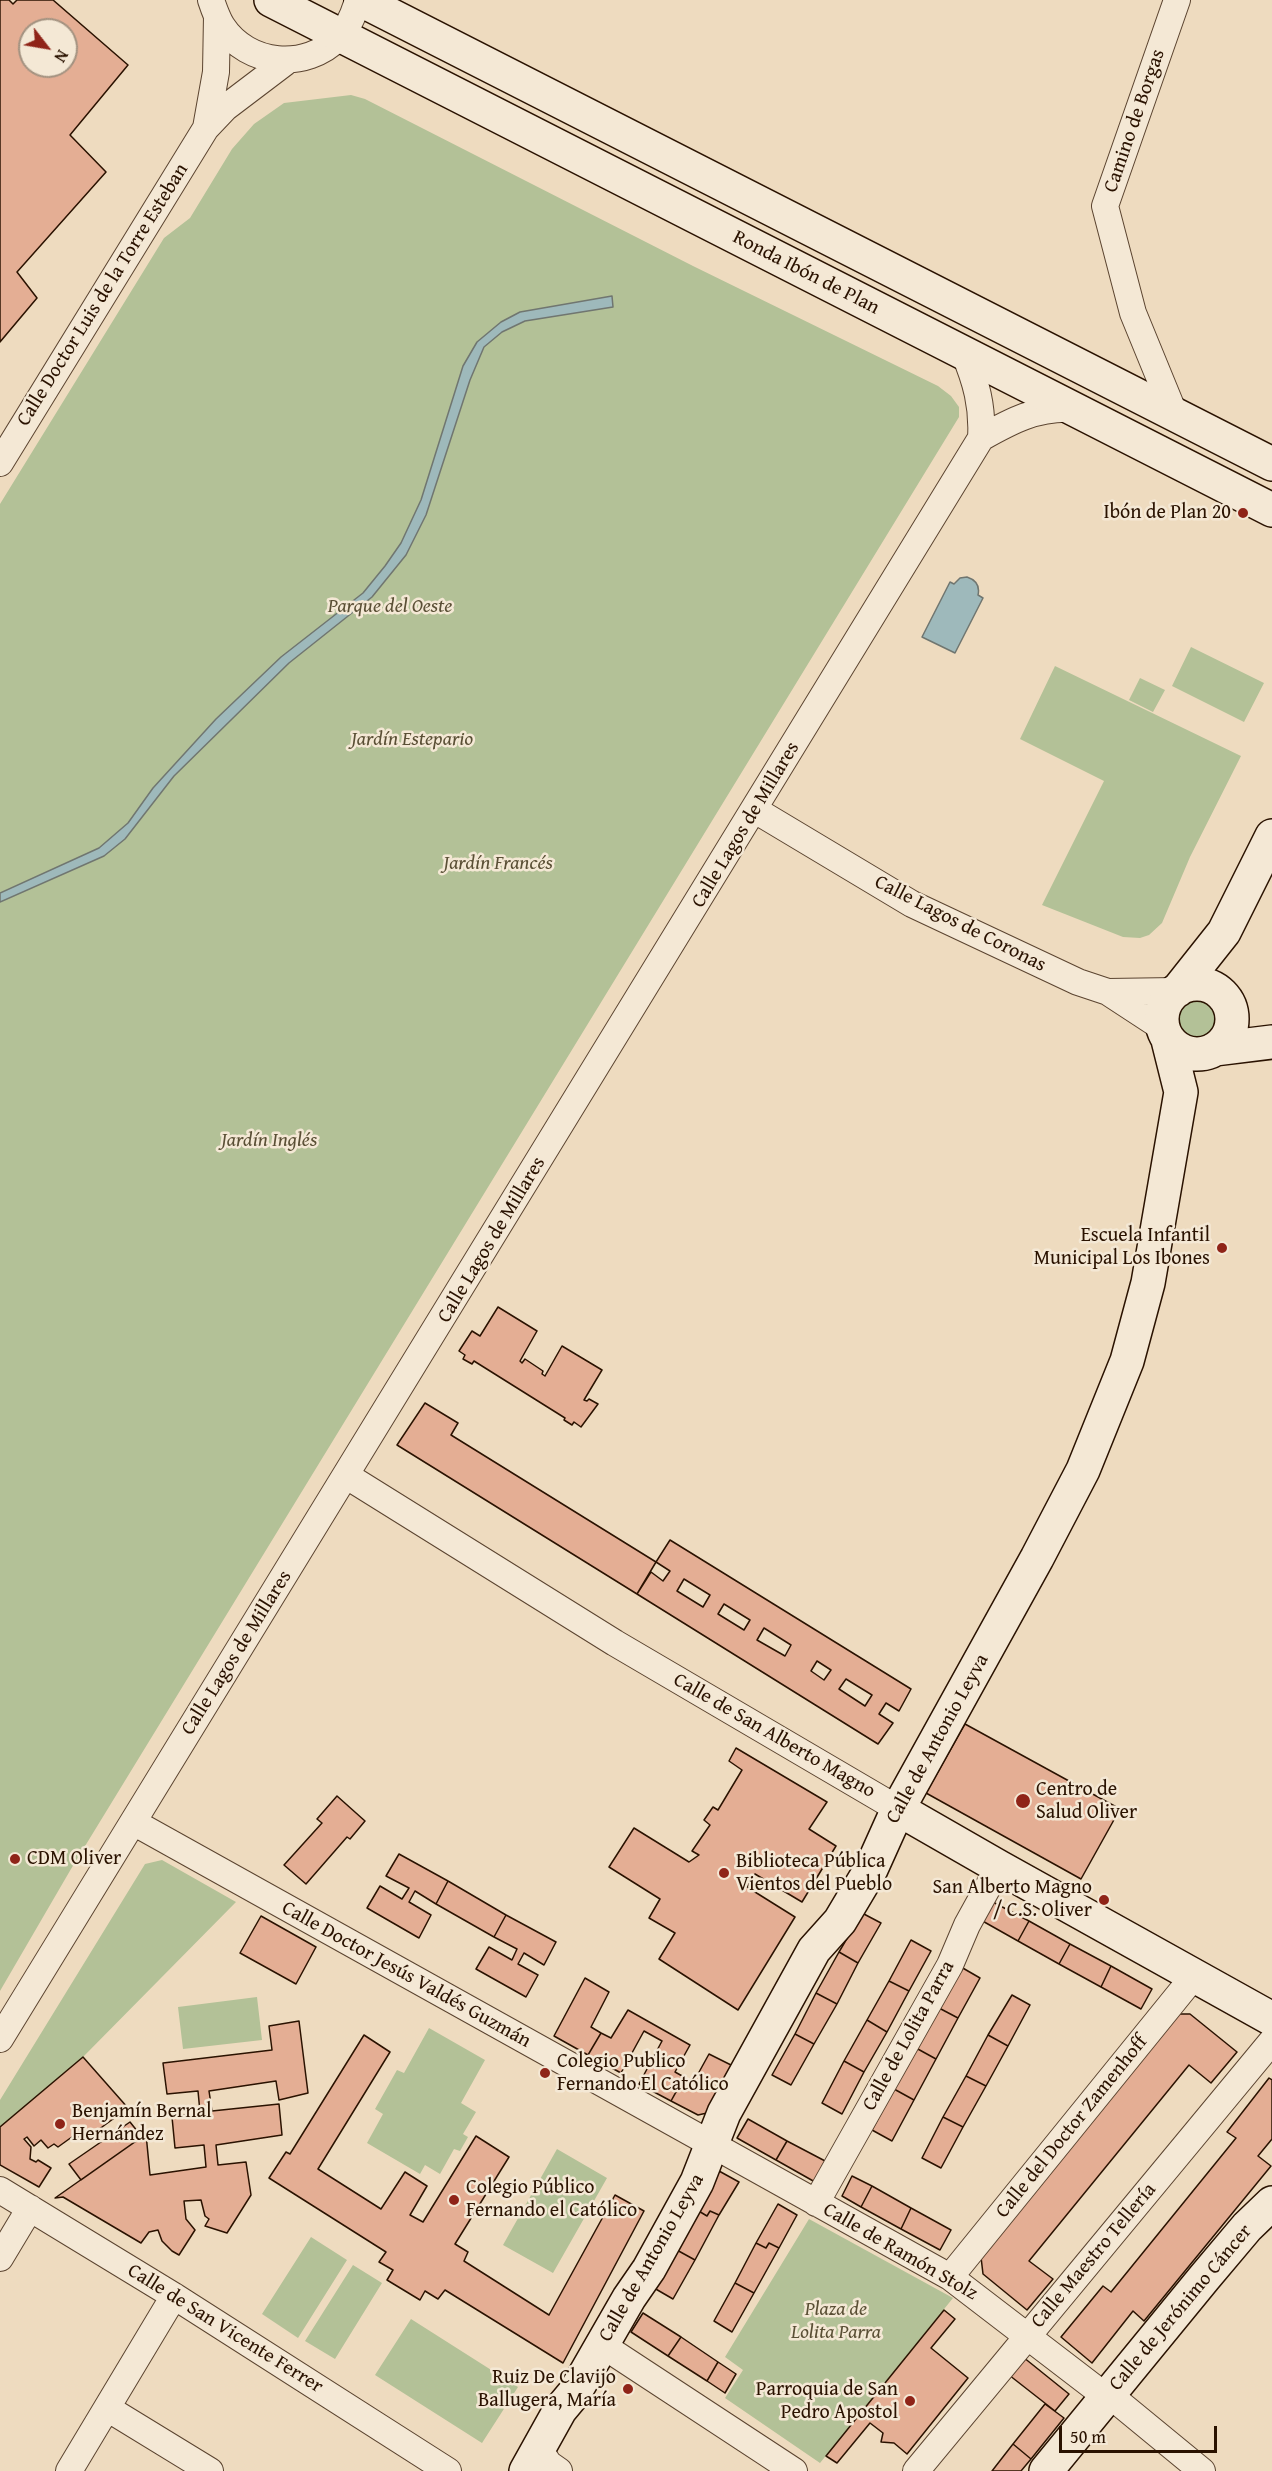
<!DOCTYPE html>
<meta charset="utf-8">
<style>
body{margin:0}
#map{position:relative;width:1272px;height:2471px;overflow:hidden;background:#eedbbf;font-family:"Gentium Book Plus",serif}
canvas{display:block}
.north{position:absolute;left:18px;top:18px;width:60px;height:60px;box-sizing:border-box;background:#f4e8d5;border:2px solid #a39280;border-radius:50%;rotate:121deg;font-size:16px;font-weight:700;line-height:24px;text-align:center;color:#2a1200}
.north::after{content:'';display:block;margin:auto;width:21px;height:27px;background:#8f2418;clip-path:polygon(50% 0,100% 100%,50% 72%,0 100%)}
.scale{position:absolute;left:1059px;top:2426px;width:158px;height:27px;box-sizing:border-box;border:3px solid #2a1200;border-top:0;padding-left:8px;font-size:18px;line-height:21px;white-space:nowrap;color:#2a1200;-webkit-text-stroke:4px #f4e8d5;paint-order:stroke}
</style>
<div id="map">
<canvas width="1272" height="2471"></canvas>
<div class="north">N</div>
<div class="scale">50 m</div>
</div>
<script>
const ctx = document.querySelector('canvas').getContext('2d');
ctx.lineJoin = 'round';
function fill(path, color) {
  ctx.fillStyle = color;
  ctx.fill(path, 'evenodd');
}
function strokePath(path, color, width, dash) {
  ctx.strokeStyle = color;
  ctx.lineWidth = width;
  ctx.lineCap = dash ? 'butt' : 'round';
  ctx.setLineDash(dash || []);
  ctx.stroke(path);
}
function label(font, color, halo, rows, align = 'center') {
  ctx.font = font + ' "Gentium Book Plus",serif';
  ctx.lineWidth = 5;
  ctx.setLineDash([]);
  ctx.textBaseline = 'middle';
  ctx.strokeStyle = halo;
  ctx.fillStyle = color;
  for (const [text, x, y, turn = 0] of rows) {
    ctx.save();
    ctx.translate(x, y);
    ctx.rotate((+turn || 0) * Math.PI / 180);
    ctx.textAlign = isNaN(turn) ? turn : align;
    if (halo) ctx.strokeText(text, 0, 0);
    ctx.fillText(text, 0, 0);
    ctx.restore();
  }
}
const green = new Path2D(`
 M 351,95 L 365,99 L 693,266 L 938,386 L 951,396 L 959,407 L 959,417 L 71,1869 L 0,1991 L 0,504 L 164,238 L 190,218 L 232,149 L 254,124 L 284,103 Z
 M 1191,647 L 1264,683 L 1244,722 L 1172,686 Z
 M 1055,666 L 1241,756 L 1190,857 L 1162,923 L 1149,935 L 1140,938 L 1123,937 L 1042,905 L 1104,781 L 1020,739 Z
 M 1140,678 L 1165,690 L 1153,712 L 1129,700 Z
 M1178 1019a19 19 0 1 1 38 0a19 19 0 1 1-38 0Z
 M 162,1860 L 236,1902 L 83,2057 L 0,2127 L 0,2100 L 145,1864 Z
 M 257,1997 L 262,2040 L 183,2049 L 178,2007 Z
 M 429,2028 L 485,2060 L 461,2103 L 476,2112 L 463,2134 L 468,2137 L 460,2151 L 454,2149 L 440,2174 L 425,2165 L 420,2174 L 367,2143 L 383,2114 L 375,2109 L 397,2070 L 404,2073 Z
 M 557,2149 L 607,2178 L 553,2273 L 503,2245 Z
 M 809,2219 L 953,2298 L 820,2463 L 725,2398 L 743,2370 L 725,2357 Z
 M 311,2237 L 347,2260 L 298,2338 L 262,2314 Z
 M 353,2265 L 382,2283 L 335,2359 L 305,2341 Z
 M 411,2319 L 518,2387 L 482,2443 L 375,2375 Z`);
const water = new Path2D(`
 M 612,296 L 613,307 L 525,321 L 502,332 L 484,347 L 470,380 L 426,515 L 406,555 L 372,597 L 289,663 L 174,776 L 125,839 L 104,856 L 0,902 L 0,893 L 99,848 L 128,823 L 153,788 L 216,719 L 281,657 L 363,593 L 385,566 L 401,543 L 421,500 L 463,366 L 477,342 L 501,322 L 520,312 Z
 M 967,577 C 976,580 980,586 978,595 L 983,598 L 955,653 L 922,637 L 950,582 L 954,584 L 960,578 Z`);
const building = new Path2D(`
 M 0,0 L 9,0 L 13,4 L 17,0 L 53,0 L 128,65 L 70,135 L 106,172 L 17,272 L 37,298 L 0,342 ZM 30,30 L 66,30 L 66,66 L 30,66 Z
 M 498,1307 L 537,1331 L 520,1361 L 522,1363 L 525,1359 L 543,1371 L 542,1374 L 545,1376 L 562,1346 L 602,1370 L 584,1400 L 587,1401 L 589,1399 L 598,1404 L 581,1427 L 574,1422 L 572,1425 L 564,1420 L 565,1418 L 474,1361 L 472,1364 L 463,1359 L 465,1355 L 459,1351 L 472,1331 L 480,1336 Z
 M 425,1403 L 458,1423 L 451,1435 L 656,1562 L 637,1594 L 397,1445 Z
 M 670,1540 L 911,1689 L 899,1711 L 886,1703 L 879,1714 L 893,1723 L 878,1744 L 637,1594 L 651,1572 L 663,1581 L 670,1571 L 656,1562 ZM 684,1579 L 710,1595 L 703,1607 L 677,1591 ZM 724,1604 L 750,1620 L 744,1630 L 718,1614 ZM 764,1628 L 791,1645 L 785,1656 L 757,1640 ZM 817,1661 L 831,1670 L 824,1680 L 811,1671 ZM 846,1679 L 872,1695 L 865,1706 L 839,1689 Z
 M 965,1724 L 1120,1809 L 1081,1879 L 926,1793 Z
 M 736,1748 L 827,1802 L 809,1829 L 836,1846 L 802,1902 L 755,1874 L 747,1887 L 795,1917 L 738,2010 L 659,1959 L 675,1933 L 649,1918 L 660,1899 L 609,1867 L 634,1828 L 689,1862 L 699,1855 L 692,1851 L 710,1825 L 704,1820 L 713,1807 L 718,1810 L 742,1770 L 729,1761 Z
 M 337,1796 L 365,1821 L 350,1839 L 347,1837 L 306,1884 L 284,1865 L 322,1823 L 317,1819 Z
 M 399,1854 L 448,1881 L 436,1904 L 415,1891 L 409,1902 L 431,1915 L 419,1938 L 367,1908 L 380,1886 L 402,1899 L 409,1888 L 386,1876 Z
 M 448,1881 L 506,1915 L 494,1937 L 436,1904 Z
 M 989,1900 L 1029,1921 L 1018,1941 L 979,1919 Z
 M 862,1913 L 881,1923 L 858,1963 L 839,1952 Z
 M 506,1915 L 556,1942 L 544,1965 L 524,1953 L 518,1964 L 538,1975 L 526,1997 L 476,1969 L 489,1947 L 512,1960 L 517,1949 L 494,1937 Z
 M 261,1916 L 316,1947 L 296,1984 L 240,1953 Z
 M 1029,1921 L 1070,1944 L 1059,1964 L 1018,1941 Z
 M 911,1940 L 931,1951 L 909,1991 L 889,1981 Z
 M 1070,1944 L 1111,1966 L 1101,1987 L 1059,1964 Z
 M 839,1952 L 858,1963 L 837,2004 L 816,1993 Z
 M 1111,1966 L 1152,1989 L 1141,2009 L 1101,1987 Z
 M 961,1967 L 980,1978 L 958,2018 L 939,2008 Z
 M 585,1978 L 609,1992 L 591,2027 L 601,2033 L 588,2055 L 554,2036 Z
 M 889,1981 L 909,1991 L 887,2032 L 867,2020 Z
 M 816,1993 L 837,2004 L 814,2044 L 795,2034 Z
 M 1012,1995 L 1030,2005 L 1008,2046 L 988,2035 Z
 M 939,2008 L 958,2018 L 936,2059 L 916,2048 Z
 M 628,2010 L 690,2045 L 675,2072 L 684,2077 L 671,2101 L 639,2084 L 662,2041 L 644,2031 L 621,2073 L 588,2055 L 601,2033 L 611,2038 Z
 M 1176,2014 L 1190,2014 L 1237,2052 L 1211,2083 L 1189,2065 L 1029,2261 L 1053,2279 L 1027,2310 L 983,2274 L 981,2257 Z
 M 867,2020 L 887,2032 L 864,2072 L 844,2061 Z
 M 299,2021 L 308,2093 L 279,2100 L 276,2081 L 209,2091 L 212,2111 L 279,2104 L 282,2135 L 216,2145 L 218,2165 L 246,2162 L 251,2195 L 227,2233 L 205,2226 L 209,2219 L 205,2216 L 201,2200 L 184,2201 L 186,2219 L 195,2230 L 179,2255 L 172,2251 L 162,2241 L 158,2230 L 149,2232 L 141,2243 L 63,2197 L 55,2198 L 146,2134 L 150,2175 L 206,2167 L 204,2145 L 175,2148 L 172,2117 L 200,2112 L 198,2091 L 167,2094 L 163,2063 L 272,2050 L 269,2026 Z
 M 795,2034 L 814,2044 L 791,2085 L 772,2075 Z
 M 364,2035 L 390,2052 L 318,2169 L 381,2209 L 405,2172 L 427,2186 L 410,2215 L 423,2222 L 476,2136 L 509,2157 L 455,2244 L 468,2252 L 464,2261 L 549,2315 L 615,2195 L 644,2211 L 563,2363 L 445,2290 L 438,2299 L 425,2291 L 420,2300 L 387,2280 L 393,2270 L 379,2262 L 386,2252 L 269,2178 L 286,2152 L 290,2154 Z
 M 988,2035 L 1008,2046 L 986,2086 L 966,2076 Z
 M 916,2048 L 936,2059 L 914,2100 L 894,2089 Z
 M 709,2054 L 733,2066 L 707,2113 L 698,2115 L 671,2101 L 684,2078 L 693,2083 Z
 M 83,2057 L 128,2108 L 83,2141 L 76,2134 L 58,2147 L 54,2144 L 48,2148 L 41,2140 L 34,2146 L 27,2137 L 24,2139 L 31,2147 L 30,2159 L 36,2162 L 38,2160 L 51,2168 L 39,2187 L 0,2165 L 0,2127 Z
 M 844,2061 L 864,2072 L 842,2114 L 822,2103 Z
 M 966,2076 L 986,2086 L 963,2127 L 943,2117 Z
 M 1269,2078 L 1272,2080 L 1272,2139 L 1258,2156 L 1271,2166 L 1144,2321 L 1133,2311 L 1092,2363 L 1061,2337 L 1103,2286 L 1111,2292 L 1236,2138 L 1227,2132 Z
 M 894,2089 L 914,2100 L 892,2141 L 872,2130 Z
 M 943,2117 L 963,2127 L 941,2168 L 922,2158 Z
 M 748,2119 L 787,2141 L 776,2160 L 737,2138 Z
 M 130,2122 L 142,2137 L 81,2180 L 69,2164 Z
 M 787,2141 L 827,2162 L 815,2182 L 776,2160 Z
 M 719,2171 L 739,2182 L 719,2215 L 710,2211 L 707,2216 L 697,2210 Z
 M 852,2176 L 872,2186 L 861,2207 L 842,2196 Z
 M 872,2186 L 911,2208 L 901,2229 L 861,2207 Z
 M 778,2204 L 797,2215 L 779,2248 L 769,2243 L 766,2248 L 756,2243 Z
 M 911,2208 L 951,2230 L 940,2250 L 901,2229 Z
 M 697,2210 L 707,2216 L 710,2211 L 719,2215 L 695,2260 L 675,2249 Z
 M 756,2243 L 766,2248 L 769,2243 L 779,2248 L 754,2293 L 735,2283 Z
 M 675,2249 L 695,2260 L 673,2299 L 654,2288 Z
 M 735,2283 L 754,2293 L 732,2332 L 714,2321 Z
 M 944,2310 L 955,2319 L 931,2348 L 968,2378 L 907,2454 L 894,2443 L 881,2442 L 883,2433 L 870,2423 L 837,2463 L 826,2456 Z
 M 643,2313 L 681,2337 L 668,2356 L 631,2332 Z
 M 681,2337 L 718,2362 L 707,2381 L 668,2356 Z
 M 1023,2357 L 1069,2394 L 1055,2411 L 1009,2375 Z
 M 718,2362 L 736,2374 L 725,2393 L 707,2381 Z
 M 1045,2404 L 1064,2418 L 1031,2459 L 1013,2444 Z
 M 1013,2444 L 1031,2459 L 1021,2471 L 992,2471 Z`);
const street = new Path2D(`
 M 211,0 C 214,9 217,18 222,26 C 248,66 306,71 339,37 C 349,27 354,14 358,0
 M 206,128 L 216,72 L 217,16
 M 964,353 C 976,381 983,407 981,438
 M 1174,413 L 1133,313 L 1105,206 L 1177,0
 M 0,463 L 206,128 L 225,108 L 287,61
 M 755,810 L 912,904 L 1078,982 L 1108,992 L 1163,1028
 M 1108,992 L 1175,991
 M 347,1476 L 615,1643 L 898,1809
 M 133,1822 L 950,2277 L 1100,2392 L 1118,2402 L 1202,2471
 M 0,2039 L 981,438 C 1011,421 1037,407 1073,409
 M 0,2190 L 174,2296 L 448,2471
 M 816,2203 L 950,1965 L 967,1925 L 999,1867
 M 0,2258 L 30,2208
 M 950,2277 L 1194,1976
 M 602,2345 L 794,2471
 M 107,2408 L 210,2471
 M 539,2449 L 549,2464 L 559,2471
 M 69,2471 L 174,2296
 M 916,2471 L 1272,2041`);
const secondary = new Path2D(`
 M 271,0 L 1272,510
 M 361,0 L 1272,464
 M1162 1019a35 35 0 1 1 70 0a35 35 0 1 1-70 0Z
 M 1178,990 L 1224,932 L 1272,836
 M 1215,1049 L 1272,1042
 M 898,1809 L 999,1867 L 1272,2019
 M 526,2471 L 560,2410 L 575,2392 L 629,2298 L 649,2269 L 697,2182 L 724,2113 L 814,1950 L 840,1921 L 871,1869 L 898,1809 L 1037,1558 L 1083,1470 L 1127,1361 L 1148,1283 L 1181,1092 L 1168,1040
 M 1046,2471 L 1204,2278 L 1247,2227 L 1272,2203`);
const markers = [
 [1243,513,6,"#8f2418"],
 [1222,1248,6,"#8f2418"],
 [1023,1801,8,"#8f2418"],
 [15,1859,6,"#8f2418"],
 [724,1873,6,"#8f2418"],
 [1104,1900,6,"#8f2418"],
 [545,2073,6,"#8f2418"],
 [60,2124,6,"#8f2418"],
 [454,2200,6,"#8f2418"],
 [628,2389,6,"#8f2418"],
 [910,2401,6,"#8f2418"]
];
const streetNames = [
 ["Camino de Borgas",1135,121,-71],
 ["Ronda Ibón de Plan",806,273,27],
 ["Calle Doctor Luis de la Torre Esteban",103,295,-58],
 ["Calle Lagos de Millares",746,825,-59],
 ["Calle Lagos de Coronas",960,924,27],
 ["Calle Lagos de Millares",492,1240,-59],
 ["Calle Lagos de Millares",237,1653,-58],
 ["Calle de San Alberto Magno",774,1736,30],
 ["Calle de Antonio Leyva",938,1739,-61],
 ["Calle Doctor Jesús Valdés Guzmán",406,1975,29],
 ["Calle de Lolita Parra",909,2036,-61],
 ["Calle del Doctor Zamenhoff",1072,2127,-51],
 ["Calle de Ramón Stolz",900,2252,30],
 ["Calle Maestro Tellería",1094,2256,-50],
 ["Calle de Antonio Leyva",652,2258,-60],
 ["Calle de Jerónimo Cáncer",1181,2308,-50],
 ["Calle de San Vicente Ferrer",225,2329,32]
];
const poiNames = [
 ["Ibón de Plan 20",1231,513,"right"],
 ["Escuela Infantil",1210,1236,"right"],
 ["Municipal Los Ibones",1210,1259,"right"],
 ["Centro de",1036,1790],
 ["Salud Oliver",1036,1813],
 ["CDM Oliver",27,1859],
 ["Biblioteca Pública",736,1862],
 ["Vientos del Pueblo",736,1885],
 ["San Alberto Magno",1092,1888,"right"],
 ["/ C.S. Oliver",1092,1911,"right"],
 ["Colegio Publico",557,2062],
 ["Fernando El Católico",557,2085],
 ["Benjamín Bernal",72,2112],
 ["Hernández",72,2135],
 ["Colegio Público",466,2188],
 ["Fernando el Católico",466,2211],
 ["Ruiz De Clavijo",616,2378,"right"],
 ["Ballugera, María",616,2401,"right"],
 ["Parroquia de San",898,2390,"right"],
 ["Pedro Apostol",898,2413,"right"]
];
const parkNames = [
 ["Parque del Oeste",390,607],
 ["Jardín Estepario",412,740],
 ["Jardín Francés",498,864],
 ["Jardín Inglés",269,1141],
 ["Plaza de",836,2310],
 ["Lolita Parra",836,2333]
];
fill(green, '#b3c197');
fill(water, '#9eb9bb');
strokePath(water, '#707670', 1.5);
fill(building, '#e4ae94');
strokePath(building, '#2a1200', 1.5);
strokePath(street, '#5b4430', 28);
strokePath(secondary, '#2a1200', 36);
strokePath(street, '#f4e8d5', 26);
strokePath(secondary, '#f4e8d5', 33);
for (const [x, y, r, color] of markers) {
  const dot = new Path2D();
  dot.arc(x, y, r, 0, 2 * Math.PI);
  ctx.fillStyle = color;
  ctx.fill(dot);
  strokePath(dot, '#f4e8d5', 2);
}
label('20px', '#2a1200', '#f4e8d5', streetNames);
label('20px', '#2a1200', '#f4e8d5', poiNames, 'left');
label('italic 20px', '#5a4f35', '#f4e8d5', parkNames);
</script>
